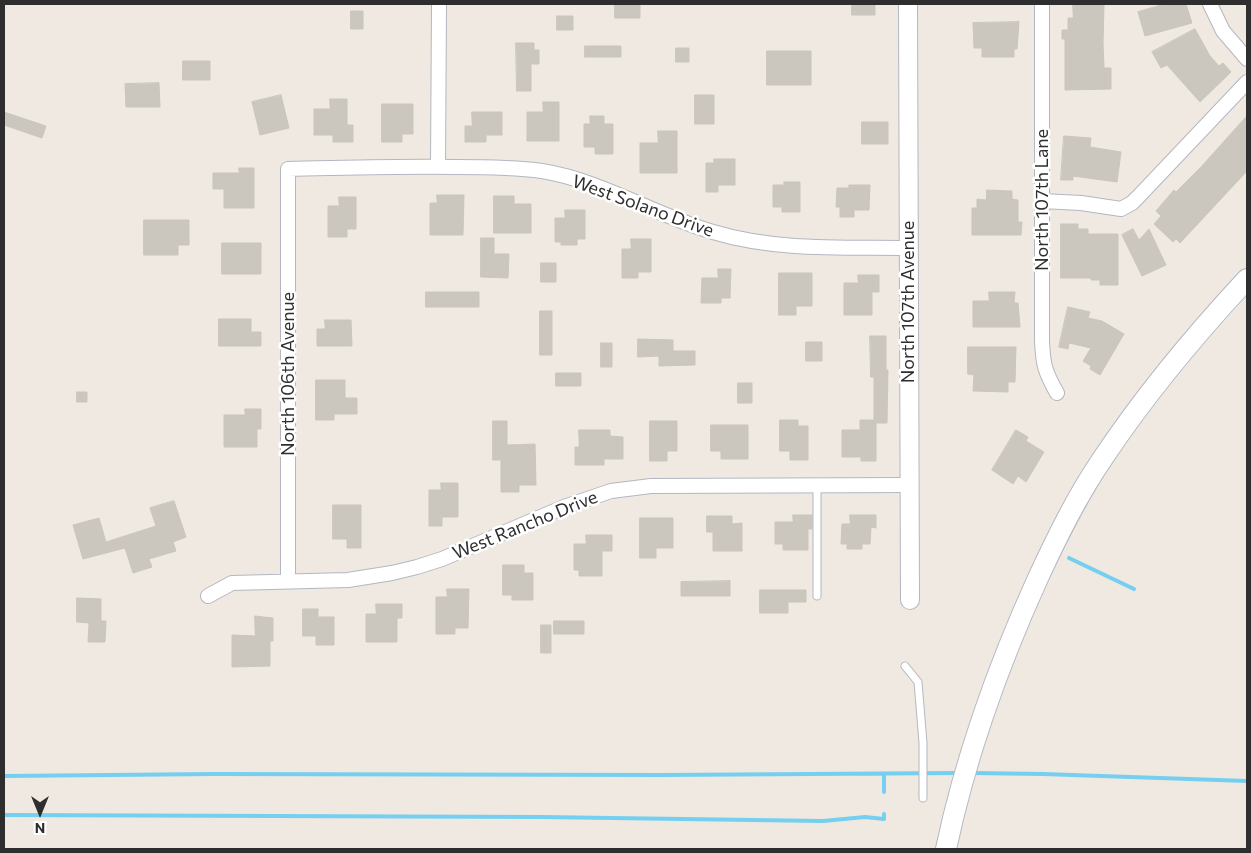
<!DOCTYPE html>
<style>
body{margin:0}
#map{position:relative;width:1251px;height:853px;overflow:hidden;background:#efe9e1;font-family:Commissioner,sans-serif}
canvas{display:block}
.frame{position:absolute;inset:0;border:5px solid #2e2e2e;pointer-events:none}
.north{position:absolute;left:15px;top:788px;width:50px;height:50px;-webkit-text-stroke:4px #fff;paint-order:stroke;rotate:180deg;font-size:14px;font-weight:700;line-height:20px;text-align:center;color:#2e2e2e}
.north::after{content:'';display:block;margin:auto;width:18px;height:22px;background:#2e2e2e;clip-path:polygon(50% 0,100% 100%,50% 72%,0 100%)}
</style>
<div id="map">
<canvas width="1251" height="853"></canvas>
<div class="frame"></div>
<div class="north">N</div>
</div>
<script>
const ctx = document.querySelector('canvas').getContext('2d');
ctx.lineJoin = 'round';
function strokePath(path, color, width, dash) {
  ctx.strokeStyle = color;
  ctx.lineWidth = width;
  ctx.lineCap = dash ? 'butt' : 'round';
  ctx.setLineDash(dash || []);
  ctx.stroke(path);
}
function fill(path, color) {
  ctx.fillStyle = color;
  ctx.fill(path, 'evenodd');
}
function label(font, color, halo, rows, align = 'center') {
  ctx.font = font + ' Commissioner,sans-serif';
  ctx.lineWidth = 5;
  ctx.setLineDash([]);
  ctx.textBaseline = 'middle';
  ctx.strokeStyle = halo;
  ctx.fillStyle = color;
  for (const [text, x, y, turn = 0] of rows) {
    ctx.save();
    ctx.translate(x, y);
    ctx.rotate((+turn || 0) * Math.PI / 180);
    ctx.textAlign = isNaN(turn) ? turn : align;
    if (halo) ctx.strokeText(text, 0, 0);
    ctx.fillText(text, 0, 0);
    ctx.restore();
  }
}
const stream = new Path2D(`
 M 1069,558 L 1134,589
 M 972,773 L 1043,774 L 1247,781
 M 4,776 L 214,774 L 662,775 L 958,773
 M 884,792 L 884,774
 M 4,815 L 541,817 L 823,821 L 865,817 L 884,819 L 884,814`);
const building = new Path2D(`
 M 615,4 L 640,4 L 640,18 L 615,18 Z
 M 852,4 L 875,4 L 875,15 L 852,15 Z
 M 1073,4 L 1104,4 L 1103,43 L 1104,68 L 1111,68 L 1111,89 L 1065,90 L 1065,39 L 1062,39 L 1062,30 L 1068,30 L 1068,18 L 1073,18 Z
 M 1165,4 L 1186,4 L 1192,23 L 1145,36 L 1138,12 Z
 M 351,11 L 363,11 L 363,29 L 351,29 Z
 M 557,16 L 573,16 L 573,30 L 557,30 Z
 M 1019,22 L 1017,49 L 1014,49 L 1014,57 L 982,57 L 982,48 L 974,48 L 973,23 Z
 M 1195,29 L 1210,56 L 1219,66 L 1223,63 L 1231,72 L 1200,102 L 1167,65 L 1161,68 L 1152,52 Z
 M 516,43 L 534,43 L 534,50 L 539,50 L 539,64 L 531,64 L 531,91 L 517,91 Z
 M 585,46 L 621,46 L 621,57 L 585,57 Z
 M 676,48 L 689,48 L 689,62 L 676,62 Z
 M 767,51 L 811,51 L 811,85 L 767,85 Z
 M 183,61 L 210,61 L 210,80 L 183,80 Z
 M 159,83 L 160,107 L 126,107 L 125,84 Z
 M 281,95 L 289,128 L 260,135 L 252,102 Z
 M 695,95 L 714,95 L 714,124 L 695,124 Z
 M 330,99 L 347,99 L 347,125 L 353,125 L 353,142 L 333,142 L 333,135 L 314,135 L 314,109 L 330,109 Z
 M 543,102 L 559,102 L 559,141 L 527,141 L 527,112 L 543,112 Z
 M 382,104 L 413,104 L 413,134 L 402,134 L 402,142 L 382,142 Z
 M 4,112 L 46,126 L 42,138 L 4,125 Z
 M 472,112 L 502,112 L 502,135 L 486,135 L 486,142 L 465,142 L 465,126 L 472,126 Z
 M 590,116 L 604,116 L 604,124 L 613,124 L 613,154 L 595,154 L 595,147 L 584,147 L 584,124 L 590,124 Z
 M 1247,116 L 1247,171 L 1180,243 L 1176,239 L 1173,242 L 1154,224 L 1161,216 L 1156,211 L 1174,190 L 1176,192 L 1201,167 Z
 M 862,122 L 888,122 L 888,144 L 862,144 Z
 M 658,131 L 677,131 L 677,173 L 640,173 L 640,143 L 658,143 Z
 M 1064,136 L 1091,138 L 1090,147 L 1121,152 L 1117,182 L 1073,176 L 1073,180 L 1061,180 Z
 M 714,159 L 735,159 L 735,185 L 718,185 L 718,192 L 706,192 L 706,163 L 714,163 Z
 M 239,168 L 254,168 L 254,208 L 224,208 L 224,189 L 213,189 L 213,173 L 239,173 Z
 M 784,182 L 800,182 L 800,212 L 782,212 L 782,207 L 773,207 L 773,185 L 784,185 Z
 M 849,185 L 870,185 L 869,210 L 854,210 L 854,217 L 840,217 L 840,207 L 836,207 L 837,188 L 849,188 Z
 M 987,190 L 1012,191 L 1012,199 L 1018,200 L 1018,222 L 1022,222 L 1021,235 L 972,235 L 972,208 L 977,208 L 977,199 L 986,200 Z
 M 437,195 L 464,195 L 463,235 L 430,235 L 430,203 L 437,203 Z
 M 494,196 L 514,196 L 514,204 L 531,204 L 531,233 L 494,233 Z
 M 339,197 L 356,197 L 356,229 L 347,229 L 347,237 L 328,237 L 328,206 L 339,206 Z
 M 565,210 L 585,210 L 585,239 L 577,239 L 577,245 L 561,245 L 561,242 L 555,242 L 555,218 L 565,218 Z
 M 144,220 L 189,220 L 189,245 L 178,245 L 178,255 L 144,255 Z
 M 1061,224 L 1078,224 L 1078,229 L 1088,229 L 1088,234 L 1118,234 L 1118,285 L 1100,285 L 1100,280 L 1091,280 L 1091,278 L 1061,278 Z
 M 1133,229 L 1139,240 L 1149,229 L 1166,265 L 1142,276 L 1122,235 Z
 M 481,238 L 494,238 L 494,254 L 509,254 L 508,278 L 481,277 Z
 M 631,239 L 651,239 L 651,272 L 638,272 L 638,278 L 622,278 L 622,249 L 631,249 Z
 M 222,243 L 261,243 L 261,274 L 222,274 Z
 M 541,263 L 556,263 L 556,282 L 541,282 Z
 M 718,269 L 731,269 L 730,298 L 721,298 L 721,303 L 701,303 L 702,278 L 718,278 Z
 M 779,273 L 812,273 L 812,306 L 796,306 L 796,315 L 779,315 Z
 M 858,275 L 879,275 L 879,292 L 872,292 L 872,315 L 844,315 L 844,283 L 858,283 Z
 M 426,292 L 479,292 L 479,307 L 426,307 Z
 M 989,292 L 1015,292 L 1014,303 L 1018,303 L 1020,327 L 973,327 L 973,301 L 989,301 Z
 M 1068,307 L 1090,312 L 1088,318 L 1102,321 L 1124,334 L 1100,375 L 1090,369 L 1091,366 L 1083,361 L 1091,348 L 1069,343 L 1068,349 L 1059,347 Z
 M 540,311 L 552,311 L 552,355 L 540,355 Z
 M 219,319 L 251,319 L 251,332 L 261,332 L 261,346 L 219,346 Z
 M 325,320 L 351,320 L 352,346 L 317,346 L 317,329 L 325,329 Z
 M 870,336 L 886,336 L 886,370 L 888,370 L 887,423 L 876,423 L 876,461 L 861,461 L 861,457 L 842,457 L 842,430 L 860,430 L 860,420 L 874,420 L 874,377 L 871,377 Z
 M 638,339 L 673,340 L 673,351 L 695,351 L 695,365 L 659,366 L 659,356 L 638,357 Z
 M 806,342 L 822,342 L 822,361 L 806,361 Z
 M 601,343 L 612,343 L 612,367 L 601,367 Z
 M 968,347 L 1016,347 L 1015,382 L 1008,382 L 1008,392 L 973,391 L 974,375 L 968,374 Z
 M 556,373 L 581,373 L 581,386 L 556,386 Z
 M 316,380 L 345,380 L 345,398 L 357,398 L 357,414 L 334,414 L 334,420 L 316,420 Z
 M 738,383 L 752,383 L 752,403 L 738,403 Z
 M 77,392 L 87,392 L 87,402 L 77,402 Z
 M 245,409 L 261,409 L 261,429 L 257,429 L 257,447 L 224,447 L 224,415 L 245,415 Z
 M 780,420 L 798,420 L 798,426 L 808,426 L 808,460 L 790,460 L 790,451 L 780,451 Z
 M 493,421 L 507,421 L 507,445 L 535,444 L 536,485 L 519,485 L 519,492 L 501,492 L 501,460 L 493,460 Z
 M 650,421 L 677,421 L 677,451 L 667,451 L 667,461 L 650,461 Z
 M 711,425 L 748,425 L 748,459 L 721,459 L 721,451 L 711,451 Z
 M 579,430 L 610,430 L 610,436 L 623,437 L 623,459 L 604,459 L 604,465 L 575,465 L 575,447 L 579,447 Z
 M 1016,430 L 1028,437 L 1026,441 L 1044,452 L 1026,482 L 1018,476 L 1013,484 L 992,470 Z
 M 441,483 L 458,483 L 458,517 L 442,517 L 442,526 L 429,526 L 429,490 L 441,490 Z
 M 174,501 L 186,537 L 173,542 L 176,551 L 149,559 L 152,567 L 133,573 L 125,548 L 83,559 L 73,525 L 99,518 L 106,542 L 156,526 L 150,508 Z
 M 333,505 L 361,505 L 361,548 L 347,548 L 347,539 L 333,539 Z
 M 793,515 L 812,515 L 812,529 L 808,529 L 808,550 L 783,550 L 783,544 L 775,544 L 775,522 L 793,522 Z
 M 850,515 L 876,515 L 876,528 L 871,527 L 870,544 L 862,544 L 862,549 L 847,549 L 847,544 L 841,544 L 842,524 L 850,524 Z
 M 707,516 L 732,516 L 732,524 L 742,523 L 742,551 L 713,551 L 713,532 L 707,532 Z
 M 640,518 L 673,518 L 673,548 L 656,548 L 656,558 L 640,558 Z
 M 586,535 L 612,535 L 612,551 L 602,551 L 602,576 L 579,576 L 579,570 L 574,570 L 574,544 L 586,544 Z
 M 503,565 L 524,565 L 524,573 L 533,573 L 533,600 L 512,600 L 512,595 L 503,595 Z
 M 730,581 L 730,596 L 681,596 L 681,582 Z
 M 447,589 L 469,589 L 468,628 L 455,628 L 455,634 L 436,634 L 436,597 L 447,597 Z
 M 760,590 L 806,590 L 806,602 L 788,602 L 788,613 L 760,613 Z
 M 77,598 L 101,599 L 101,621 L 106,621 L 105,642 L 88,642 L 89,623 L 77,622 Z
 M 376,604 L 402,604 L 402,618 L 397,618 L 397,642 L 366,642 L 366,614 L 376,614 Z
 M 303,609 L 318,609 L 318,617 L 334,617 L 334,645 L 316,645 L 316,636 L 303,636 Z
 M 255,616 L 273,618 L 273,641 L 270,641 L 270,666 L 232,667 L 232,635 L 255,636 Z
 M 554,621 L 584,621 L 584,634 L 554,634 Z
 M 541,625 L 551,625 L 551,653 L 541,653 Z`);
const service = new Path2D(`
 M 817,486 L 817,596
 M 905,666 L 918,682 L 923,743 L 923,798`);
const minor = new Path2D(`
 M 1042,4 L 1042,341 C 1043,365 1045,372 1057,393
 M 1210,4 L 1223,31 L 1247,59
 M 438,166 L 439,4
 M 1042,201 L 1081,203 L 1121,209 L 1132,203 L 1138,197 L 1247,82
 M 288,580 L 288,169 C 344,168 399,166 455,167 C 484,167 513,167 542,171 C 603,181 654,215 713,232 C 776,251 842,247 908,248
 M 208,596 L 232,583 L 348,580 L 392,573 L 417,567 L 442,559 L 564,507 L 611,491 L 651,486 L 909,485`);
const tertiary = new Path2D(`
 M 908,4 L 910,600`);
const secondary = new Path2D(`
 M 946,849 C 966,755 998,666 1038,578 C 1057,537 1077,496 1103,458 C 1145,395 1195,335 1247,279`);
const streetNames = [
 ["North 107th Lane",1042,200,-90],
 ["West Solano Drive",643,206,20],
 ["North 107th Avenue",908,302,-90],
 ["North 106th Avenue",288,374,-90],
 ["West Rancho Drive",525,525,-22]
];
strokePath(stream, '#75cff0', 4);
fill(building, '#cbc7bf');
strokePath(building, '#cbc5ba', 1);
strokePath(service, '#b4b7c1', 9);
strokePath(minor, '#b4b7c1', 16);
strokePath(tertiary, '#b4b7c1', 20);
strokePath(secondary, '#b4b7c1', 22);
strokePath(service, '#fff', 7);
strokePath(minor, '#fff', 14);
strokePath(tertiary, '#fff', 18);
strokePath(secondary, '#fff', 20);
label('18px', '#2e2e2e', '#fff', streetNames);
</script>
